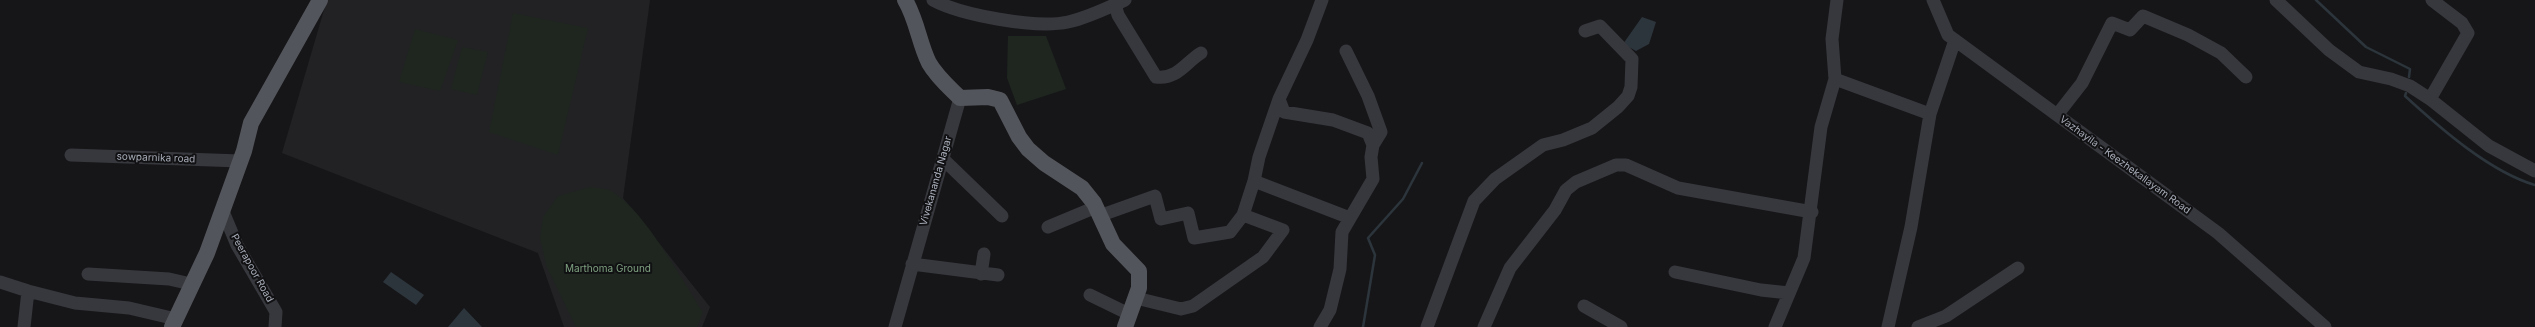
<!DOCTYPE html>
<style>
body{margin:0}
canvas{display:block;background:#161618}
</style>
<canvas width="2535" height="327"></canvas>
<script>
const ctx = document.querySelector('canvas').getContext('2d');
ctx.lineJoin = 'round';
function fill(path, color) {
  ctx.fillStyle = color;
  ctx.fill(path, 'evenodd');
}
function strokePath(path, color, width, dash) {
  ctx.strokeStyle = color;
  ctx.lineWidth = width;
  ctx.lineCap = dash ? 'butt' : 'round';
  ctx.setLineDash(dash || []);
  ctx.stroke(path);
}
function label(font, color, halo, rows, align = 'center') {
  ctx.font = font + ' Inter,sans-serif';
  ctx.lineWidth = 4;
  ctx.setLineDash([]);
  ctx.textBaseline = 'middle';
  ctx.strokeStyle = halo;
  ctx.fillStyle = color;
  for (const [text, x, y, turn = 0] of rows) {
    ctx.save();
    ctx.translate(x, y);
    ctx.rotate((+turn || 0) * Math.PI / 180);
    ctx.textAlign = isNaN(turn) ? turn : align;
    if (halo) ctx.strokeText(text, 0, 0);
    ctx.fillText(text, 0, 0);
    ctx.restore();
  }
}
const built = new Path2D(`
 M 327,0 L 650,0 L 623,198 L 710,307 L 702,327 L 564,327 L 538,253 L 282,153 Z`);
const green = new Path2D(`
 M 513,13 L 588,28 L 558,155 L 489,132 Z
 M 415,29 L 458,40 L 440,91 L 399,82 Z
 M 1008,36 L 1046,36 L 1066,89 L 1017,105 L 1007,78 Z
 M 462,47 L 488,52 L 477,95 L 451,89 Z
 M 590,187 C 596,188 605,188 611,191 C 643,208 682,280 703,312 L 697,327 L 577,327 L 575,325 L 546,265 L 540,237 L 543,217 L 558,196 Z`);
const water = new Path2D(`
 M 1642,17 L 1656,22 L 1649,44 L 1636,51 L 1623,44 Z
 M 391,272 L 424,295 L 416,305 L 383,282 Z
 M 464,308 L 482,327 L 448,327 Z`);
const stream = new Path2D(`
 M 2316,0 L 2366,47 L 2410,69 L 2409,77
 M 2406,93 L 2405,96 C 2440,128 2490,172 2535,185
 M 1363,327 L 1375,255 L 1368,238 L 1403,199 L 1422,163`);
const minor = new Path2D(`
 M 933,0 C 961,15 1036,29 1068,22 C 1087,18 1107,8 1125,0
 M 1933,0 L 1948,35 L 2218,233 L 2325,327
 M 2276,0 L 2329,50 L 2359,72 L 2391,79 L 2410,86 L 2430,99 L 2489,146 L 2535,171
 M 1115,4 L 1118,15 L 1156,77 C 1177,80 1186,62 1201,53
 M 1346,51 L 1368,96 L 1381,132 L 1373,145
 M 1835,79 L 1930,114 L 1955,40
 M 2430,99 L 2468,33 L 2462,23 L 2432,0
 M 2057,115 L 2082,83 L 2112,23 L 2130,30 L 2143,16 L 2188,35 L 2221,53 L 2246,77
 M 71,155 L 240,161
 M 943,159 L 1002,216
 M 1254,181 L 1259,157 L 1279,99
 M 222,209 L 237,245 L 276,312 L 275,327
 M 1099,216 L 1155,196 L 1161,219 L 1188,213 L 1194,238 L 1230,232 L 1243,215
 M 1048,227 L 1096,207
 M 912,264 L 998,275
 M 1675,272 L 1761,290 L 1789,293
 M 88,274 L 169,279 L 191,284
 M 981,274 L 984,254
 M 0,282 L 28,291
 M 1090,295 L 1129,314
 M 1136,298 L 1181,309 L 1193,306 L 1263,257 L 1283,230 L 1243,215 L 1254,181 L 1350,218
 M 1584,306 L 1621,327
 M 24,327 L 28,291 L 75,303 L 129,308 L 176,319
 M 895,327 L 960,98
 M 1320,327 L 1330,310 L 1340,269 L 1342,232 L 1373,179 L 1371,157 L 1373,145 L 1368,133 L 1333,120 L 1284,112 L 1279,99 L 1307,40 L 1322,0
 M 1427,327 L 1474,201 L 1495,179 L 1543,145 L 1563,140 L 1592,128 L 1618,107 L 1628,96 L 1631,87 L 1632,59 L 1600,26 L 1585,31
 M 1484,327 L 1510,268 L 1555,210 L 1566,190 L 1576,182 L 1616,165 L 1626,165 L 1678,188 L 1812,212
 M 1775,327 L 1804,258 L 1821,127 L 1835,79 L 1832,39 L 1837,0
 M 1888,327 L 1911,227 L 1930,114
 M 1918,327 L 1946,316 L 2018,268`);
const major = new Path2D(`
 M 905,0 C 917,20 919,43 929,63 C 937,77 949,87 960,98 L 988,97 L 1000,100 L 1019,137 L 1028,149 L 1044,163 L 1082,188 L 1094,203 L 1113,244 L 1139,271 L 1139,288 L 1125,327
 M 172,327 L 207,253 L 244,151 L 251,123 L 320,0`);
const streetNames = [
 ["sowparnika road",156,158,2],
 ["Vazhayila - Keezhekallayam Road",2125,165,36],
 ["Vivekananda Nagar",936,181,-74],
 ["Peerapoor Road",252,268,61]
];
const parkNames = [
 ["Marthoma Ground",608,269]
];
fill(built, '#222225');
fill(green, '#1e261f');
fill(water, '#2c353c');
strokePath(stream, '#2c353c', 2.5);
strokePath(minor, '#37383d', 13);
strokePath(major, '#53555c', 16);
label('10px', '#a8adb8', '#111113', streetNames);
label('10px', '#7fa381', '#111113', parkNames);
</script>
